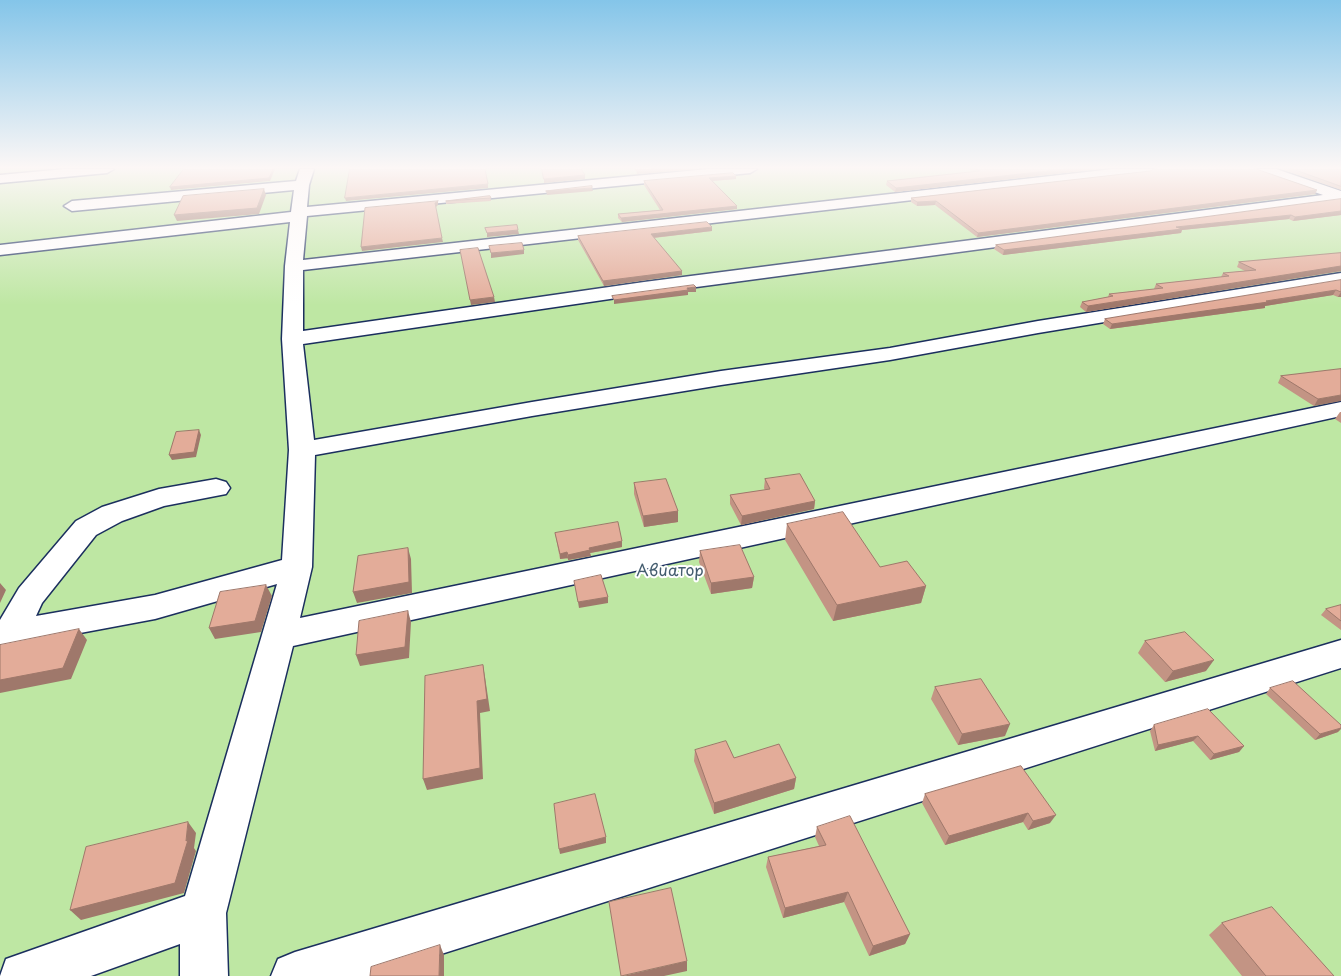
<!DOCTYPE html>
<meta charset="utf-8">
<style>
body{margin:0}
canvas{display:block;background:#f9eeeb}
</style>
<canvas width="1341" height="976"></canvas>
<script>
const ctx = document.querySelector('canvas').getContext('2d');
ctx.lineJoin = 'round';
function fill(path, color) {
  ctx.fillStyle = color;
  ctx.fill(path, 'evenodd');
}
function strokePath(path, color, width, dash) {
  ctx.strokeStyle = color;
  ctx.lineWidth = width;
  ctx.lineCap = dash ? 'butt' : 'round';
  ctx.setLineDash(dash || []);
  ctx.stroke(path);
}
function label(font, color, halo, rows, align = 'center') {
  ctx.font = font + ' "Playpen Sans",sans-serif';
  ctx.lineWidth = 4;
  ctx.setLineDash([]);
  ctx.textBaseline = 'middle';
  ctx.strokeStyle = halo;
  ctx.fillStyle = color;
  for (const [text, x, y, turn = 0] of rows) {
    ctx.save();
    ctx.translate(x, y);
    ctx.rotate((+turn || 0) * Math.PI / 180);
    ctx.textAlign = isNaN(turn) ? turn : align;
    if (halo) ctx.strokeText(text, 0, 0);
    ctx.fillText(text, 0, 0);
    ctx.restore();
  }
}
const green = new Path2D(`
 M 0,169 L 1341,169 L 1341,976 L 0,976 Z`);
const minor = new Path2D(`
 M 65,169 L 114,169 L 107,173 L 0,183 L 0,175 Z
 M 300,169 L 314,169 L 309,185 L 307,207 L 708,169 L 757,169 L 750,173 L 307,216 L 303,260 L 1113,169 L 1155,169 L 1148,173 L 303,270 L 303,331 L 644,282 L 1323,195 L 1258,172 L 1256,169 L 1276,169 L 1341,191 L 1341,201 L 644,294 L 303,344 L 314,440 L 532,402 L 721,371 L 890,348 L 1038,321 L 1341,273 L 1341,283 L 1038,333 L 890,360 L 721,385 L 532,416 L 315,455 L 312,567 L 300,618 L 1341,402 L 1341,416 L 293,646 L 226,913 L 228,976 L 180,976 L 180,944 L 91,976 L 0,976 L 6,959 L 185,896 L 277,584 L 155,619 L 0,648 L 0,620 L 19,588 L 76,521 L 102,507 L 159,489 L 216,479 L 226,482 L 230,488 L 226,494 L 164,506 L 122,521 L 96,535 L 42,603 L 36,616 L 155,595 L 282,560 L 289,450 L 282,339 L 285,266 L 290,222 L 0,255 L 0,245 L 291,212 L 294,190 L 72,211 L 64,206 L 72,201 L 296,181 Z
 M 1341,640 L 1341,668 L 372,976 L 271,976 L 278,959 L 295,952 Z`);
const wall = new Path2D(`
 M 969,169 L 1098,169 L 895,192 L 886,185 L 887,181 L 973,172 Z
 M 1281,169 L 1341,169 L 1341,190 Z
 M 1259,170 L 1317,190 L 1315,194 L 977,237 L 935,205 L 917,206 L 911,202 L 911,198 L 1150,171 Z
 M 736,176 L 736,179 L 713,181 L 737,206 L 737,209 L 622,222 L 618,218 L 618,214 L 660,210 L 644,185 L 644,181 Z
 M 490,196 L 491,201 L 446,204 L 446,201 Z
 M 1341,199 L 1341,215 L 1293,221 L 1289,219 L 1182,230 L 1181,233 L 1003,255 L 994,249 L 996,245 Z
 M 712,231 L 654,238 L 682,275 L 604,286 L 578,240 L 578,236 Z
 M 1341,253 L 1341,271 L 1086,312 L 1080,307 L 1082,302 L 1108,297 L 1109,294 L 1154,289 L 1156,284 L 1221,277 L 1223,273 L 1245,271 L 1237,267 L 1239,262 Z
 M 1341,280 L 1341,297 L 1338,297 L 1333,295 L 1265,306 L 1265,308 L 1110,329 L 1103,324 L 1105,319 Z
 M 1341,369 L 1314,406 L 1278,383 L 1281,376 Z
 M 1340,412 L 1341,412 L 1341,423 L 1335,419 Z
 M 765,479 L 815,501 L 814,509 L 741,525 L 730,504 L 730,495 L 765,490 L 764,488 Z
 M 634,483 L 678,511 L 678,522 L 644,527 L 634,494 Z
 M 787,524 L 880,567 L 926,586 L 921,603 L 833,621 L 785,540 Z
 M 555,533 L 622,547 L 590,553 L 591,556 L 568,560 L 568,558 L 560,559 Z
 M 700,551 L 754,577 L 752,588 L 711,594 L 699,562 Z
 M 1341,605 L 1341,630 L 1321,615 L 1326,609 Z
 M 1145,641 L 1206,671 L 1165,682 L 1138,653 Z
 M 935,687 L 1005,736 L 958,745 L 931,699 Z
 M 1270,688 L 1338,732 L 1315,740 L 1266,694 Z
 M 1154,725 L 1244,746 L 1239,752 L 1210,760 L 1193,741 L 1155,751 L 1150,731 Z
 M 695,750 L 734,758 L 796,778 L 794,789 L 714,814 L 694,761 Z
 M 1021,766 L 1050,823 L 1028,830 L 1023,822 L 945,845 L 922,803 L 925,794 Z
 M 817,827 L 910,934 L 905,944 L 869,956 L 844,902 L 783,918 L 766,867 L 768,857 L 819,846 L 815,837 Z
 M 1222,923 L 1334,976 L 1242,976 L 1209,935 Z`);
const shadedWall = new Path2D(`
 M 273,169 L 275,169 L 270,181 L 171,190 L 170,187 Z
 M 655,169 L 701,169 L 637,174 L 636,170 Z
 M 1065,169 L 1098,169 L 895,192 L 896,188 Z
 M 585,175 L 585,179 L 544,183 L 544,179 Z
 M 736,176 L 736,179 L 709,181 L 709,178 Z
 M 488,184 L 488,188 L 346,201 L 345,198 Z
 M 592,188 L 593,191 L 547,195 L 546,191 Z
 M 264,189 L 266,195 L 259,214 L 177,221 L 174,215 Z
 M 1317,190 L 1315,194 L 977,237 L 978,233 Z
 M 438,201 L 438,205 L 436,207 L 435,203 Z
 M 936,201 L 935,205 L 917,206 L 917,202 Z
 M 737,206 L 737,209 L 622,222 L 621,218 Z
 M 1341,211 L 1341,215 L 1293,221 L 1295,217 Z
 M 1291,215 L 1289,219 L 1182,230 L 1181,233 L 1003,255 L 1004,250 L 1176,227 Z
 M 712,227 L 712,231 L 651,238 L 651,234 Z
 M 518,230 L 519,234 L 487,237 L 487,233 Z
 M 442,238 L 443,242 L 362,251 L 361,247 Z
 M 524,250 L 524,254 L 491,258 L 491,253 Z
 M 1341,266 L 1341,271 L 1086,312 L 1088,306 Z
 M 682,271 L 682,275 L 604,286 L 603,281 Z
 M 696,287 L 696,292 L 688,292 L 688,295 L 614,304 L 614,300 Z
 M 1336,290 L 1333,295 L 1265,306 L 1265,308 L 1110,329 L 1112,324 L 1266,301 Z
 M 1341,292 L 1341,297 L 1338,297 Z
 M 494,297 L 495,302 L 471,305 L 470,300 Z
 M 1341,395 L 1341,401 L 1314,406 L 1318,399 Z
 M 199,430 L 201,435 L 196,457 L 172,460 L 169,455 Z
 M 815,501 L 814,509 L 741,525 L 742,516 Z
 M 678,511 L 678,522 L 644,527 L 643,516 Z
 M 622,541 L 622,547 L 590,553 L 591,556 L 568,560 L 568,555 L 589,548 Z
 M 408,548 L 411,559 L 412,593 L 357,603 L 353,592 Z
 M 567,552 L 568,558 L 560,559 L 560,554 Z
 M 754,577 L 752,588 L 711,594 L 711,583 Z
 M 0,583 L 6,590 L 0,603 Z
 M 266,585 L 272,596 L 261,632 L 215,639 L 209,628 Z
 M 926,586 L 921,603 L 833,621 L 837,605 Z
 M 608,597 L 608,603 L 579,608 L 578,602 Z
 M 408,611 L 411,622 L 409,658 L 360,666 L 356,655 Z
 M 79,629 L 87,640 L 71,679 L 0,693 L 0,680 Z
 M 1214,660 L 1206,671 L 1165,682 L 1173,671 Z
 M 483,665 L 485,677 L 490,711 L 480,713 L 483,779 L 427,790 L 423,779 Z
 M 1010,724 L 1005,736 L 958,745 L 962,734 Z
 M 1341,728 L 1341,729 L 1338,732 L 1315,740 L 1320,734 Z
 M 1198,736 L 1193,741 L 1155,751 L 1158,745 Z
 M 1244,746 L 1239,752 L 1210,760 L 1214,754 Z
 M 796,778 L 794,789 L 714,814 L 714,803 Z
 M 1028,813 L 1023,822 L 945,845 L 949,836 Z
 M 1056,815 L 1050,823 L 1028,830 L 1033,821 Z
 M 188,822 L 196,833 L 194,848 L 196,851 L 184,893 L 81,920 L 70,910 L 186,841 Z
 M 606,837 L 606,843 L 560,854 L 559,849 Z
 M 848,892 L 844,902 L 783,918 L 785,908 Z
 M 910,934 L 905,944 L 869,956 L 873,946 Z
 M 440,945 L 444,955 L 444,976 L 439,976 Z
 M 687,961 L 687,971 L 664,976 L 623,976 Z`);
const building = new Path2D(`
 M 184,169 L 273,169 L 269,178 L 170,187 Z
 M 350,169 L 485,169 L 488,184 L 345,198 Z
 M 542,169 L 581,169 L 585,175 L 544,179 Z
 M 636,169 L 655,169 L 636,170 Z
 M 976,169 L 1065,169 L 896,188 L 887,181 L 979,171 Z
 M 1154,169 L 1258,169 L 1259,170 L 1317,190 L 978,233 L 936,201 L 917,202 L 911,198 L 1150,171 Z
 M 1293,169 L 1341,169 L 1341,186 Z
 M 733,173 L 736,176 L 709,178 L 737,206 L 621,218 L 618,214 L 663,210 L 644,181 Z
 M 592,186 L 592,188 L 546,191 Z
 M 264,189 L 257,208 L 174,215 L 183,196 Z
 M 490,196 L 491,198 L 446,201 Z
 M 1341,199 L 1341,211 L 1295,217 L 1291,215 L 1176,227 L 1182,229 L 1004,250 L 996,245 Z
 M 438,201 L 435,203 L 442,238 L 361,247 L 365,208 Z
 M 707,222 L 712,227 L 651,234 L 682,271 L 603,281 L 578,236 Z
 M 517,225 L 518,230 L 487,233 L 485,228 Z
 M 522,243 L 524,250 L 491,253 L 489,246 Z
 M 478,248 L 494,297 L 470,300 L 460,250 Z
 M 1341,253 L 1341,266 L 1088,306 L 1082,302 L 1113,296 L 1109,294 L 1163,288 L 1156,284 L 1229,276 L 1223,273 L 1256,270 L 1239,262 Z
 M 1341,280 L 1341,292 L 1336,290 L 1266,301 L 1268,302 L 1112,324 L 1105,319 Z
 M 694,285 L 696,287 L 687,288 L 688,290 L 614,300 L 612,296 Z
 M 1341,369 L 1341,395 L 1318,399 L 1281,376 Z
 M 199,430 L 194,452 L 169,455 L 176,432 Z
 M 800,474 L 815,501 L 742,516 L 730,495 L 770,489 L 765,479 Z
 M 666,479 L 678,511 L 643,516 L 634,483 Z
 M 843,512 L 880,567 L 907,561 L 926,586 L 837,605 L 787,524 Z
 M 618,522 L 622,541 L 589,548 L 590,550 L 568,555 L 567,552 L 560,554 L 555,533 Z
 M 740,545 L 754,577 L 711,583 L 700,551 Z
 M 408,548 L 409,582 L 353,592 L 358,556 Z
 M 601,575 L 608,597 L 578,602 L 574,581 Z
 M 266,585 L 255,621 L 209,628 L 220,592 Z
 M 1341,605 L 1341,621 L 1326,609 Z
 M 408,611 L 405,647 L 356,655 L 359,621 Z
 M 79,629 L 63,668 L 0,680 L 0,645 Z
 M 1185,632 L 1214,660 L 1173,671 L 1145,641 Z
 M 483,665 L 487,699 L 477,701 L 480,768 L 423,779 L 425,676 Z
 M 981,679 L 1010,724 L 962,734 L 935,687 Z
 M 1293,681 L 1341,725 L 1341,728 L 1320,734 L 1270,688 Z
 M 1208,709 L 1244,746 L 1214,754 L 1198,736 L 1158,745 L 1154,725 Z
 M 726,741 L 734,758 L 779,744 L 796,778 L 714,803 L 695,750 Z
 M 1021,766 L 1056,815 L 1033,821 L 1028,813 L 949,836 L 925,794 Z
 M 595,794 L 606,837 L 559,849 L 554,804 Z
 M 850,816 L 910,934 L 873,946 L 848,892 L 785,908 L 768,857 L 826,845 L 817,827 Z
 M 188,822 L 186,841 L 188,840 L 175,883 L 70,910 L 86,847 Z
 M 671,888 L 687,961 L 621,976 L 609,902 Z
 M 1272,907 L 1334,976 L 1266,976 L 1222,923 Z
 M 440,945 L 439,976 L 370,976 L 371,967 Z`);
const parkNames = [
 ["Авиатор",670,572]
];
fill(green, '#bee7a3');
strokePath(minor, '#1b2f5e', 3);
fill(minor, '#fff');
fill(wall, '#c39484');
fill(shadedWall, '#9f786b');
fill(building, '#e3ac99');
strokePath(building, '#9f786b', 1);
const sky = ctx.createLinearGradient(0, 0, 0, 305);
sky.addColorStop(0, '#84c5e9');
sky.addColorStop(0.55, '#fcf7f6');
sky.addColorStop(1, '#fcf7f600');
ctx.fillStyle = sky;
ctx.fillRect(0, 0, 1341, 305);
label('16px', '#445d6f', '#fff', parkNames);
</script>
